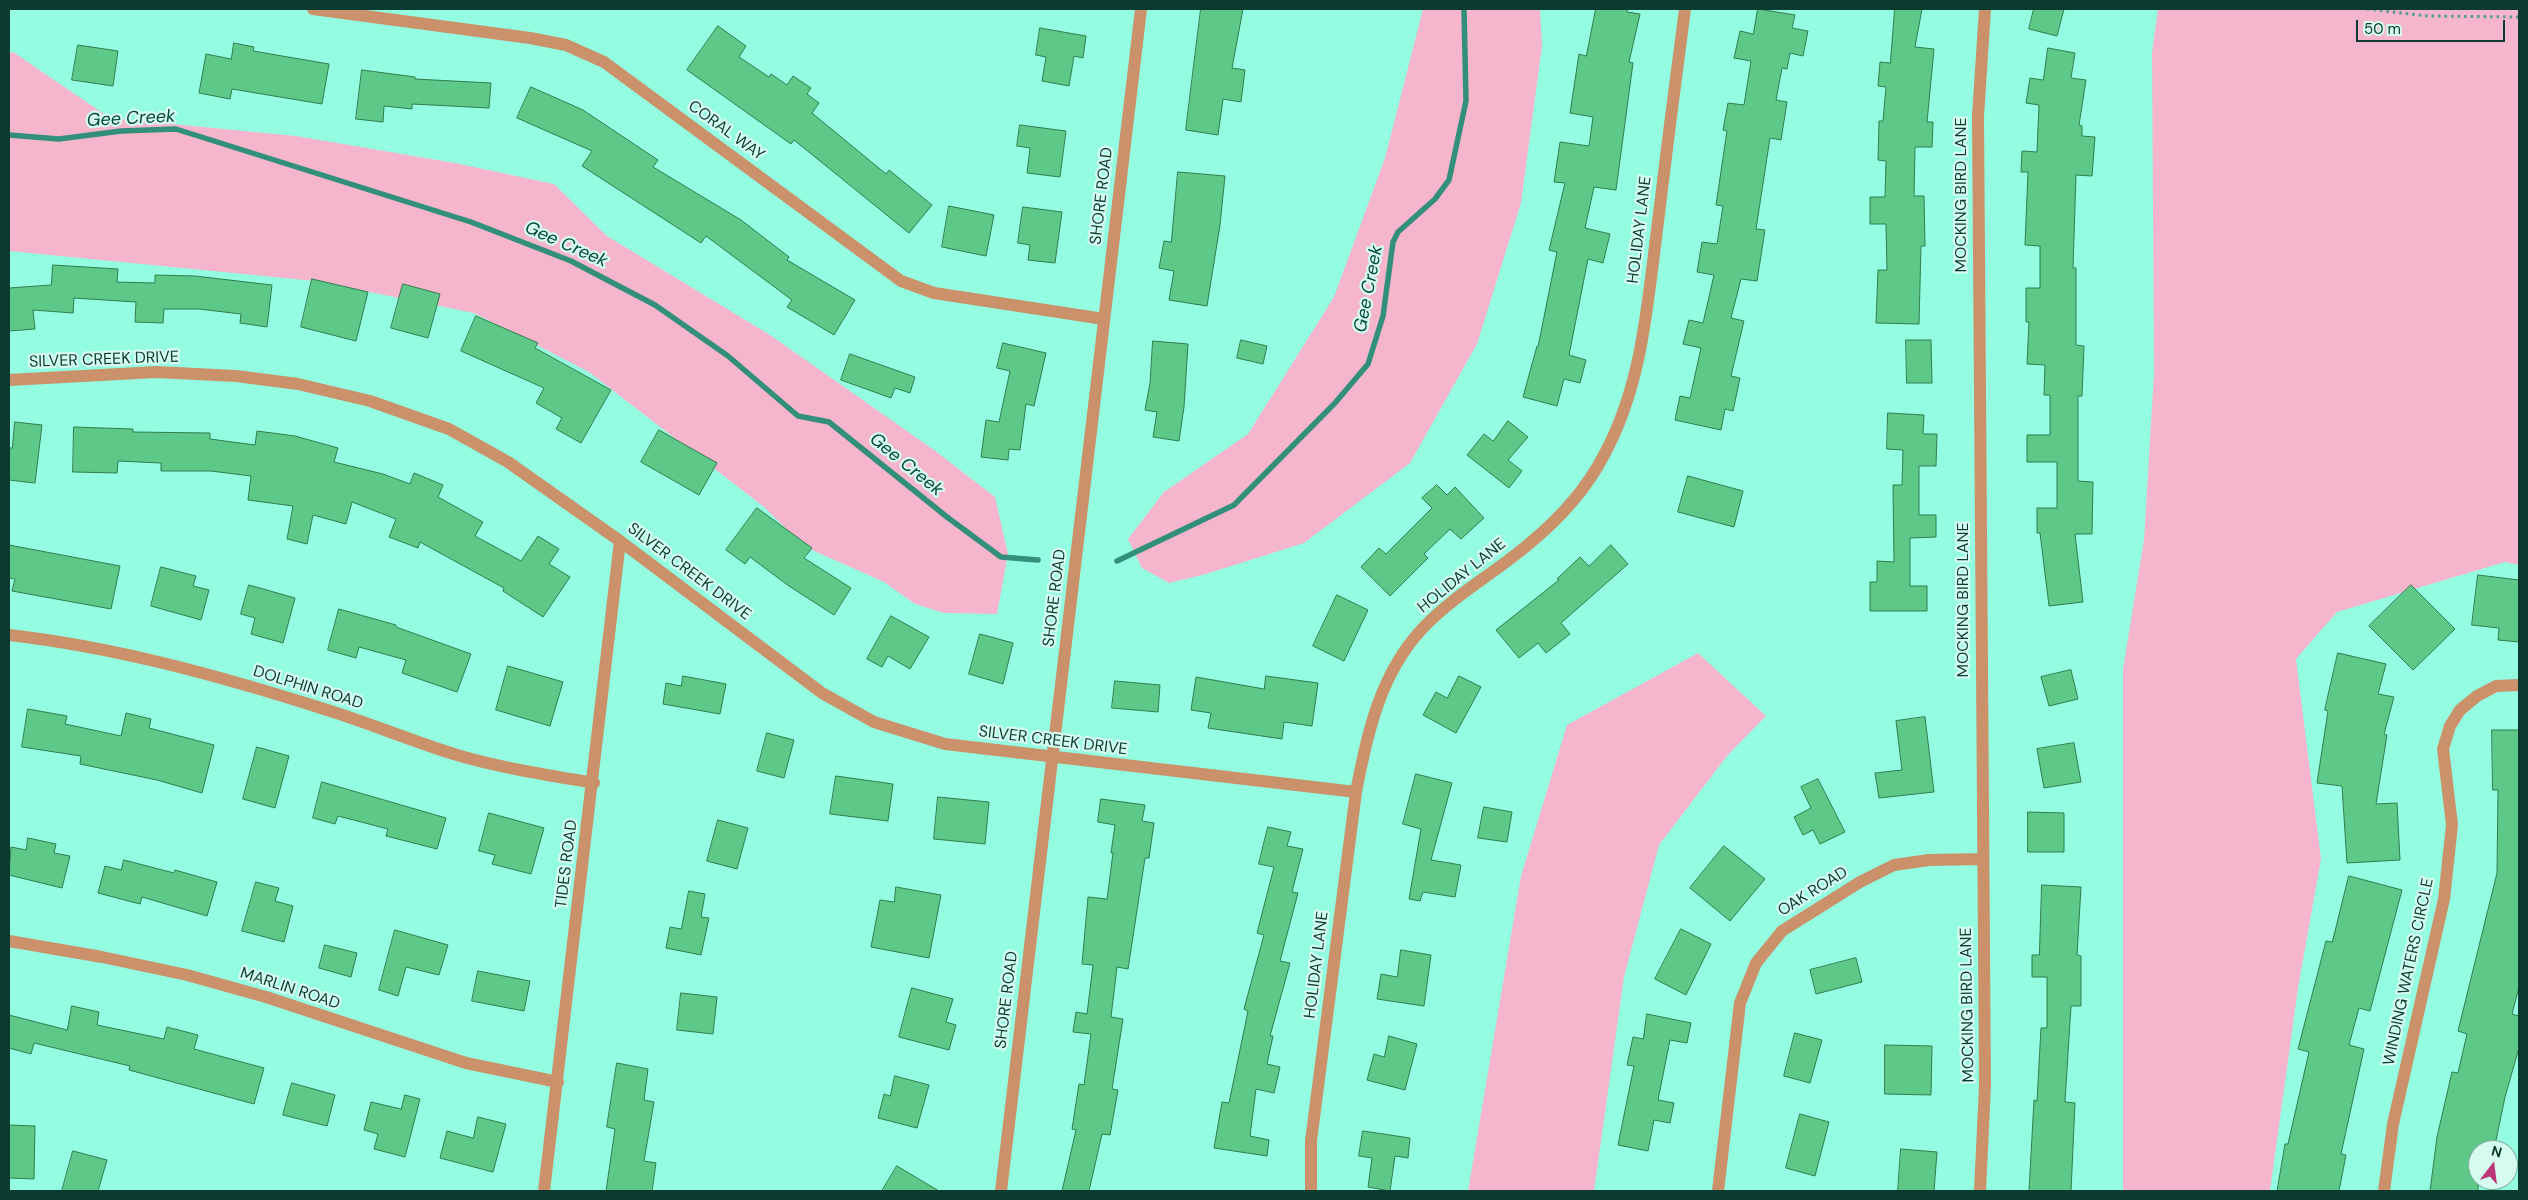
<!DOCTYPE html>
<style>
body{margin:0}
#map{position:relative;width:2528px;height:1200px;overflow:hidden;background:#94fce0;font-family:"DM Sans",sans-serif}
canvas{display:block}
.frame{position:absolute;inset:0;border:10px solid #0b3a30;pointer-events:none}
.north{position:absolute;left:2468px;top:1140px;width:50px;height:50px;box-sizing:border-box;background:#d6fcf0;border:1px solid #85aea3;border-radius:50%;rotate:15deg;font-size:14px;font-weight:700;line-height:20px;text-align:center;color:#0b3a30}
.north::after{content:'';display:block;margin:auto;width:18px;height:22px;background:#bc3678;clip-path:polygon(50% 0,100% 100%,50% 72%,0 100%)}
.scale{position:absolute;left:2356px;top:20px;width:149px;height:22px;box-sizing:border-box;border:2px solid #0b3a30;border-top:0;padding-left:6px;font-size:15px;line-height:18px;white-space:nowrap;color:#0b3a30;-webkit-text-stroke:4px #d6fcf0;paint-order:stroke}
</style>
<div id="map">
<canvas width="2528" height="1200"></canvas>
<div class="frame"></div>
<div class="north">N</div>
<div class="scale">50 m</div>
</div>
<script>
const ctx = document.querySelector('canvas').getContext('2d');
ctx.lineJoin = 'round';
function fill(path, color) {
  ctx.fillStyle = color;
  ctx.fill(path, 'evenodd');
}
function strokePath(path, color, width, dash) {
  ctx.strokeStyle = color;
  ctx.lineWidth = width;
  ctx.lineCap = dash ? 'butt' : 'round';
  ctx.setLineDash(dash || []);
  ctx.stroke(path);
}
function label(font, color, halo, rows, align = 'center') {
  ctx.font = font + ' "DM Sans",sans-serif';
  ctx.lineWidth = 4.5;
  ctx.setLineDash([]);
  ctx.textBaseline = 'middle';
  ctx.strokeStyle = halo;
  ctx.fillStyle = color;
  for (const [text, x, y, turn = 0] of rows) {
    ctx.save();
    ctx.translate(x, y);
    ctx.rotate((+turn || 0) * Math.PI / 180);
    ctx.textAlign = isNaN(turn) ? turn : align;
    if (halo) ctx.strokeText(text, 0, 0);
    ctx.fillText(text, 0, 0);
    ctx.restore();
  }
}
const green = new Path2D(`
 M 1423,9 L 1540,9 L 1542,46 L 1521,203 L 1477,344 L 1410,463 L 1304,543 L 1206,574 L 1169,583 L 1142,568 L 1128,539 L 1164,492 L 1248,434 L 1334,297 L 1385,158 Z
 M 2158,9 L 2519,9 L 2519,565 L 2505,562 L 2337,612 L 2296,659 L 2321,859 L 2298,988 L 2270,1191 L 2123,1191 L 2123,669 L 2144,540 L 2154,373 L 2152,52 Z
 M 13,52 L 110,118 L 296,136 L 455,163 L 554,184 L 607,236 L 770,335 L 934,450 L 995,497 L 1008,554 L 997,614 L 944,613 L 915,604 L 884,582 L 805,547 L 764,507 L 589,372 L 474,313 L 315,281 L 9,251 L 9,53 Z
 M 1698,653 L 1766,716 L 1727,756 L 1659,845 L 1624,977 L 1594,1191 L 1468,1191 L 1521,876 L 1567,725 Z`);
const stream = new Path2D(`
 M 9,135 L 59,139 L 121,131 L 176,129 L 471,222 L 571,261 L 655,305 L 728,356 L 798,416 L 829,422 L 947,517 L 1001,557 L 1038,560
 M 1117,561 L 1234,505 L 1335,403 L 1368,364 L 1383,316 L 1393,242 L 1398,232 L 1435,199 L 1449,180 L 1466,101 L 1464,9`);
const building = new Path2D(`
 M 1201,9 L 1243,9 L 1232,68 L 1245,70 L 1241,102 L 1223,99 L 1218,135 L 1186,130 Z
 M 1596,9 L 1627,9 L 1627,12 L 1640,14 L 1629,62 L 1633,63 L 1616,190 L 1594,187 L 1585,228 L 1610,234 L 1603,263 L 1588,259 L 1569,355 L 1586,360 L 1580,383 L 1564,379 L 1557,406 L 1523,397 L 1537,346 L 1538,347 L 1557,252 L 1549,250 L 1565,183 L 1554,182 L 1560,142 L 1589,146 L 1593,117 L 1570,113 L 1579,54 L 1586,56 Z
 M 1758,9 L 1795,15 L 1792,28 L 1808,31 L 1803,56 L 1790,53 L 1787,69 L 1782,68 L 1776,100 L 1787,102 L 1781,140 L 1770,138 L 1756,229 L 1765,230 L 1757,281 L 1741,279 L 1731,318 L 1744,321 L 1731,376 L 1740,378 L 1733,411 L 1725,409 L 1721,430 L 1675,420 L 1680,396 L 1690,398 L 1701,348 L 1683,344 L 1689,320 L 1703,323 L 1714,275 L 1697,272 L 1702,242 L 1717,244 L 1723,206 L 1716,205 L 1727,131 L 1723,130 L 1728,103 L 1744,105 L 1751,61 L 1734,58 L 1740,31 L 1753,34 Z
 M 1895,9 L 1922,9 L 1915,47 L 1934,49 L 1927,122 L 1933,122 L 1932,147 L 1915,147 L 1914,196 L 1924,196 L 1925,246 L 1921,246 L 1919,324 L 1876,323 L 1878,270 L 1887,270 L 1886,224 L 1870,224 L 1870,197 L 1885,197 L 1886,161 L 1878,160 L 1879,121 L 1883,121 L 1886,87 L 1878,86 L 1880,62 L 1890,63 Z
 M 2034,9 L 2064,9 L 2057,36 L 2029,29 Z
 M 718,26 L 746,46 L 739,57 L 769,77 L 771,74 L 787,85 L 793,76 L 811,88 L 807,94 L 819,103 L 812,113 L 886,174 L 889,170 L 932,205 L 909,233 L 794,140 L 791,144 L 687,70 Z
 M 1040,28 L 1086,36 L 1083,58 L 1074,56 L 1069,86 L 1042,81 L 1046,57 L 1036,55 Z
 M 234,43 L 254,47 L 253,51 L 329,64 L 322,104 L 232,89 L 230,99 L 199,93 L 206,54 L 231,59 Z
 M 78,45 L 118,51 L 113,86 L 72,80 Z
 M 2048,48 L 2075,53 L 2071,78 L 2086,80 L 2079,125 L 2082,126 L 2082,136 L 2095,137 L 2092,176 L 2076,175 L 2073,268 L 2076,268 L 2076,345 L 2084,346 L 2082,396 L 2078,396 L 2078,481 L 2093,482 L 2092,534 L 2075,534 L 2083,602 L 2049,606 L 2040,533 L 2037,533 L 2037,508 L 2057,508 L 2057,462 L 2027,462 L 2027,435 L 2050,435 L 2050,395 L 2044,395 L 2045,365 L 2027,364 L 2029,322 L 2026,322 L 2026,288 L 2040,288 L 2040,246 L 2025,245 L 2028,172 L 2021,172 L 2022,151 L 2037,152 L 2039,105 L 2026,103 L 2030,78 L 2043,80 Z
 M 362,70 L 415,77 L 415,79 L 491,83 L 489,108 L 412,104 L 412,109 L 384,106 L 383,122 L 356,119 Z
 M 531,87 L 583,110 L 658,160 L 653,167 L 741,220 L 789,257 L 787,260 L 855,300 L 834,335 L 787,307 L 792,300 L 706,236 L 701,243 L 582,166 L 592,151 L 517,118 Z
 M 1020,125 L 1066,131 L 1060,177 L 1027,173 L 1030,148 L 1017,146 Z
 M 1178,172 L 1225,176 L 1220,225 L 1207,306 L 1169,300 L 1174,271 L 1159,268 L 1164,241 L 1171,242 Z
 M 949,206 L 994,215 L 986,256 L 942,247 Z
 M 1023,207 L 1062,212 L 1055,263 L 1028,260 L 1030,245 L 1018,243 Z
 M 53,265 L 118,269 L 117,282 L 155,283 L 155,275 L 195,276 L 272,285 L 267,327 L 240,323 L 241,314 L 199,309 L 164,309 L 163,323 L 135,322 L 136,302 L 74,298 L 73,313 L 33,310 L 35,329 L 9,331 L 9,288 L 51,285 Z
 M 312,279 L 368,292 L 356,341 L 301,327 Z
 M 403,284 L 440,294 L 428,338 L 391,328 Z
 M 476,316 L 538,343 L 535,348 L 611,390 L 581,443 L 556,429 L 562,418 L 536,403 L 544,388 L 461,351 Z
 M 1241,340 L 1267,346 L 1263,364 L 1237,358 Z
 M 1906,340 L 1931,340 L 1932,383 L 1907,383 Z
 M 1153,341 L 1188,344 L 1184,407 L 1179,441 L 1153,437 L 1157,412 L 1145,410 L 1150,383 Z
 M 1003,343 L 1046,353 L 1034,406 L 1026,404 L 1020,450 L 1009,449 L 1008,460 L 981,457 L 986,420 L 999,422 L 1010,371 L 997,368 Z
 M 850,354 L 915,377 L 910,393 L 895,388 L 891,398 L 841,380 Z
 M 1888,413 L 1924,415 L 1923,434 L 1937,434 L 1936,466 L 1919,466 L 1919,515 L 1936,515 L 1936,537 L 1910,538 L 1910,586 L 1927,586 L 1927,611 L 1870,611 L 1870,582 L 1877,582 L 1877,561 L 1894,562 L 1893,485 L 1902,485 L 1903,450 L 1887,449 Z
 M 1508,421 L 1528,437 L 1508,460 L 1522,471 L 1509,488 L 1467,455 L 1484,434 L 1493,441 Z
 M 15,422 L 42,425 L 35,483 L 9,480 L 9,448 L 12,448 Z
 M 74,427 L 133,429 L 133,432 L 210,433 L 210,439 L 255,445 L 257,431 L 295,436 L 338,448 L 334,462 L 383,474 L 410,484 L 414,473 L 443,485 L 438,497 L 483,522 L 475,536 L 521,561 L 538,536 L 559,549 L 549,564 L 570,577 L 543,617 L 503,591 L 504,588 L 420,542 L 418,548 L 389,537 L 396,519 L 352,502 L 346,524 L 313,515 L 307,544 L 287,539 L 293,506 L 248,500 L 251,476 L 211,471 L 161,471 L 161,463 L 118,461 L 117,473 L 73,472 Z
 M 659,430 L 717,463 L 699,495 L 641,462 Z
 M 1688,476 L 1743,491 L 1734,527 L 1678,512 Z
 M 1437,485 L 1447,495 L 1455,487 L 1484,518 L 1461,539 L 1450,529 L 1424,554 L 1428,558 L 1390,596 L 1361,567 L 1379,548 L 1386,554 L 1432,508 L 1422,498 Z
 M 757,508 L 812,548 L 804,558 L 851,588 L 834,615 L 789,586 L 750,557 L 745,564 L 726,550 Z
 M 9,545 L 120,566 L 111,609 L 12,591 L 15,579 L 9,578 Z
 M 1611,545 L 1628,564 L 1561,623 L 1570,634 L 1546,653 L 1538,643 L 1519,658 L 1496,630 L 1559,580 L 1557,579 L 1580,557 L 1589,566 Z
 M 161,567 L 196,576 L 193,586 L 209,590 L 201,620 L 151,606 Z
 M 2478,575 L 2519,580 L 2519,642 L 2498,640 L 2499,628 L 2472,625 Z
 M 249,585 L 295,598 L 283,643 L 251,634 L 255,618 L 241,614 Z
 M 2411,585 L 2455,629 L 2413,670 L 2369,626 Z
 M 1337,595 L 1368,610 L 1344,661 L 1313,646 Z
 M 339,609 L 396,625 L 396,627 L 471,654 L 457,692 L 402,673 L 406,660 L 359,647 L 356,658 L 328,650 Z
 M 891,616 L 929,637 L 910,669 L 888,656 L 882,667 L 867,659 Z
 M 980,634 L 1013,643 L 1003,684 L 969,674 Z
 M 2338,653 L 2386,664 L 2378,694 L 2394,697 L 2384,734 L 2387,735 L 2376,804 L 2397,803 L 2400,860 L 2347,863 L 2342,786 L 2317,783 L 2328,711 L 2325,710 Z
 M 508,666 L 563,682 L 550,726 L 496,710 Z
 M 2071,670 L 2078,699 L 2049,706 L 2041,677 Z
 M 683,676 L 726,684 L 720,714 L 663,704 L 666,683 L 681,686 Z
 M 1266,676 L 1318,683 L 1312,726 L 1284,722 L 1282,739 L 1208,728 L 1211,713 L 1191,710 L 1196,677 L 1264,689 Z
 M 1459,676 L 1481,687 L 1456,733 L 1423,715 L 1436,692 L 1447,698 Z
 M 1115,681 L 1160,685 L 1158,712 L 1112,708 Z
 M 28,709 L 67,716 L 65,724 L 121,736 L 126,713 L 151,719 L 149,728 L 214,745 L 202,793 L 157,780 L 80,764 L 81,756 L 22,747 Z
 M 1925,717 L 1934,792 L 1879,798 L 1875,773 L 1902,770 L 1896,721 Z
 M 2492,730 L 2519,730 L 2519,987 L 2512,1014 L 2519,1016 L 2519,1048 L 2505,1097 L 2494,1150 L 2478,1150 L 2478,1191 L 2430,1191 L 2437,1137 L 2452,1072 L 2458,1073 L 2467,1034 L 2458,1031 L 2497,873 L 2498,790 L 2493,790 Z
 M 767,733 L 794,740 L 784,778 L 757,771 Z
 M 2074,743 L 2081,782 L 2044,788 L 2037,749 Z
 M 257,747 L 289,756 L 275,808 L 243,799 Z
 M 1416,774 L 1452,783 L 1431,860 L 1461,865 L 1455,897 L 1423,892 L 1420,901 L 1409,899 L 1421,829 L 1403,824 Z
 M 836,776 L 893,784 L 888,821 L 830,814 Z
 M 1818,779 L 1845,832 L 1820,844 L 1813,830 L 1803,835 L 1794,817 L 1811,808 L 1801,787 Z
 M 322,782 L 446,818 L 437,849 L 386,836 L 388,829 L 338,816 L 335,824 L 313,818 Z
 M 938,797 L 989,802 L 985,844 L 934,839 Z
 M 1101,799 L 1145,805 L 1142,821 L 1154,823 L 1149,858 L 1145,858 L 1128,969 L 1117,967 L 1111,1017 L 1123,1019 L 1112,1089 L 1118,1090 L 1110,1135 L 1102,1134 L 1089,1191 L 1062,1191 L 1076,1130 L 1072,1129 L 1079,1084 L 1084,1085 L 1091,1034 L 1073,1032 L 1076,1012 L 1087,1014 L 1093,965 L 1082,964 L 1088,897 L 1107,899 L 1113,853 L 1111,853 L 1115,825 L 1098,822 Z
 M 1484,807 L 1512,812 L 1507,842 L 1478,838 Z
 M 2028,812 L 2064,813 L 2064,852 L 2028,852 Z
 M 489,813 L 544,828 L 531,874 L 492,864 L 495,855 L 479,851 Z
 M 718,820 L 748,828 L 737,869 L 707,861 Z
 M 1268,827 L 1291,832 L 1287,846 L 1303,849 L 1292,892 L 1298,893 L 1280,961 L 1290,963 L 1270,1036 L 1273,1036 L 1267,1064 L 1280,1067 L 1274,1093 L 1256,1089 L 1250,1136 L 1269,1140 L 1267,1156 L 1214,1148 L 1222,1102 L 1229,1103 L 1248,1011 L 1244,1009 L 1264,935 L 1257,933 L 1274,867 L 1259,864 Z
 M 28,838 L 56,844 L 54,853 L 70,856 L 62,888 L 9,875 L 11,847 L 26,850 Z
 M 1724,846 L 1765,879 L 1730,921 L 1690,888 Z
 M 124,860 L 174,873 L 175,870 L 217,882 L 207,916 L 142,897 L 140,904 L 98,893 L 105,866 L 121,870 Z
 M 2349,876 L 2402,890 L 2370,1011 L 2359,1008 L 2349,1045 L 2364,1049 L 2341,1154 L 2346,1155 L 2339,1191 L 2277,1191 L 2285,1144 L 2288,1144 L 2309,1052 L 2298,1049 L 2326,941 L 2332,942 Z
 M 256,882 L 279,888 L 275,901 L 293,906 L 284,942 L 242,931 Z
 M 2042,885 L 2081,887 L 2077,955 L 2081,956 L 2081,1006 L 2071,1006 L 2065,1102 L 2075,1103 L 2071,1191 L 2029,1191 L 2034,1100 L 2037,1101 L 2041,1028 L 2047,1028 L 2047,977 L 2032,977 L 2032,955 L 2039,955 Z
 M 896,887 L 941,895 L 929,958 L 871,947 L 880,900 L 894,902 Z
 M 689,891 L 705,894 L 701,917 L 709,918 L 701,955 L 666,948 L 670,927 L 681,929 Z
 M 1681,929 L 1711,944 L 1686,995 L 1655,979 Z
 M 395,930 L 448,945 L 439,975 L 406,967 L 398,996 L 379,990 Z
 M 325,945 L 357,953 L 351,977 L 319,968 Z
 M 1401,950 L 1431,955 L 1424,1006 L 1377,999 L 1381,974 L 1397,977 Z
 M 1856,958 L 1862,982 L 1816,994 L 1810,970 Z
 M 478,971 L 530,981 L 524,1011 L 472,1001 Z
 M 912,988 L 953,999 L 946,1022 L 956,1025 L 949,1050 L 899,1037 Z
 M 681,993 L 717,997 L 713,1034 L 677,1030 Z
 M 72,1006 L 99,1012 L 97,1025 L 164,1039 L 167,1027 L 198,1035 L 194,1049 L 264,1068 L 254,1104 L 129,1070 L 130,1066 L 34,1043 L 31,1054 L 9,1048 L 9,1015 L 67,1030 Z
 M 1647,1014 L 1691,1023 L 1687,1043 L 1670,1040 L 1658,1100 L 1674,1103 L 1670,1123 L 1654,1120 L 1648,1151 L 1618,1145 L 1634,1066 L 1627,1065 L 1633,1037 L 1643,1039 Z
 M 1795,1033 L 1822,1040 L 1810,1083 L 1784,1076 Z
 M 1389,1036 L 1417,1044 L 1405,1090 L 1367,1080 L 1374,1054 L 1384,1057 Z
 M 1885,1045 L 1932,1046 L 1931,1095 L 1885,1094 Z
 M 617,1063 L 648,1069 L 644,1100 L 654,1102 L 644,1161 L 656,1163 L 652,1191 L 606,1191 L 615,1129 L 607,1127 Z
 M 895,1076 L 929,1085 L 917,1128 L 878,1118 L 884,1094 L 890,1096 Z
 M 292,1083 L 335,1095 L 327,1126 L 283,1115 Z
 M 405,1095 L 420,1099 L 405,1157 L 374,1149 L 378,1134 L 364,1130 L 371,1102 L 401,1109 Z
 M 1800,1114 L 1829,1122 L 1815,1176 L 1786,1168 Z
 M 478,1117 L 506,1124 L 493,1172 L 440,1158 L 447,1131 L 473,1138 Z
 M 9,1125 L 35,1126 L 34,1179 L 9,1178 Z
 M 1363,1131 L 1410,1138 L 1408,1158 L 1395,1156 L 1390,1191 L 1368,1187 L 1372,1158 L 1359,1156 Z
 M 1901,1149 L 1937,1152 L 1934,1191 L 1898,1191 Z
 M 73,1151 L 107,1160 L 98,1191 L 62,1191 Z
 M 897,1166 L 939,1191 L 882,1191 Z`);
const path = new Path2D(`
 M 2367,9 L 2428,16 L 2519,17`);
const minor = new Path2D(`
 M 313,9 L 530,38 L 566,45 L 604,62 L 901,281 L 934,293 L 1104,319
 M 9,380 L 156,372 L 236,376 L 298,384 L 370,401 L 449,429 L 508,462 L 620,541 L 822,693 L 874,722 L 945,744 L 1356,792
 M 9,635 C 115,647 220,676 321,708 C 367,722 411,741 457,755 C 501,768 548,775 594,783
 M 9,941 L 102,957 L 187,975 L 266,997 L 466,1063 L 558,1082
 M 544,1191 L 620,541
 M 1311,1191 L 1311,1141 L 1356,792 C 1367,734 1380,674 1422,629 C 1454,595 1495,573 1530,543 C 1559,519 1587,488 1604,455 C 1642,385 1647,307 1657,230 C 1666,156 1675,83 1685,9
 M 1718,1191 L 1740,1003 L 1756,963 L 1782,931 L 1860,882 L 1894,865 L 1929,860 L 1982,859
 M 1980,1191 L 1985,1085 L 1978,116 L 1985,9
 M 2384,1191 L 2393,1124 L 2444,899 L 2452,825 L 2443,749 L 2450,726 L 2460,710 L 2477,696 L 2496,686 L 2519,685`);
const tertiary = new Path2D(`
 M 1001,1191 L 1141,9`);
const streetNames = [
 ["CORAL WAY",726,131,36],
 ["MOCKING BIRD LANE",1962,195,-90],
 ["SHORE ROAD",1102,196,-83],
 ["HOLIDAY LANE",1640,230,-83],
 ["SILVER CREEK DRIVE",104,360,-2],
 ["SILVER CREEK DRIVE",689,572,37],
 ["HOLIDAY LANE",1462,576,-39],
 ["SHORE ROAD",1055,598,-83],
 ["MOCKING BIRD LANE",1964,600,-90],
 ["DOLPHIN ROAD",308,688,17],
 ["SILVER CREEK DRIVE",1053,741,7],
 ["TIDES ROAD",567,864,-83],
 ["OAK ROAD",1813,892,-32],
 ["HOLIDAY LANE",1317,965,-83],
 ["WINDING WATERS CIRCLE",2409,972,-78],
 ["MARLIN ROAD",290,989,18],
 ["SHORE ROAD",1007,1000,-83],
 ["MOCKING BIRD LANE",1968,1005,-91]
];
const waterNames = [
 ["Gee Creek",131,119,-3],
 ["Gee Creek",566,245,24],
 ["Gee Creek",1369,289,-79],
 ["Gee Creek",906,465,39]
];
fill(green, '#f4b5cd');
strokePath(stream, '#318f7a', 5.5);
fill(building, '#5dc887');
strokePath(building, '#2f7e4f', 1);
strokePath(path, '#519d8a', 3, [2.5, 4]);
strokePath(minor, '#cb916a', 12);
strokePath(tertiary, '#cb916a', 12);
label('16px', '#0b3a30', '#d6fcf0', streetNames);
label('italic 18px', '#02483a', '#d6fcf0', waterNames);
</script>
